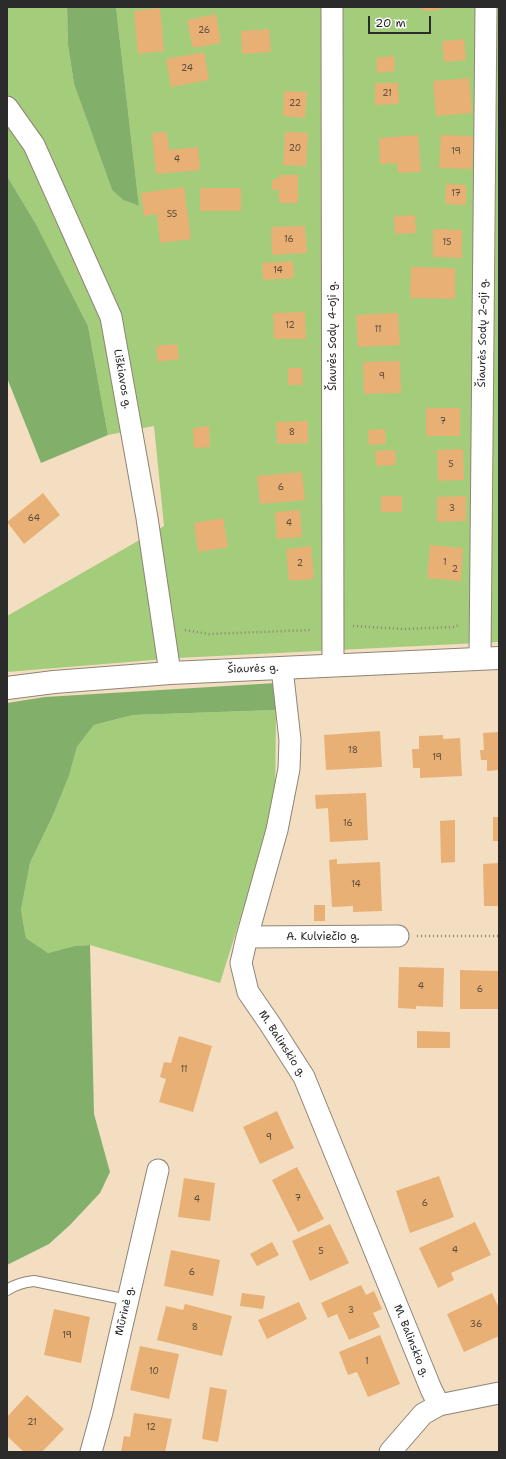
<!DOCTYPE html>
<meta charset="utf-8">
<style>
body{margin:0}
#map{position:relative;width:506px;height:1459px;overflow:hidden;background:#f3dec2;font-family:"Shantell Sans",sans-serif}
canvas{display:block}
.frame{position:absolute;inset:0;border:8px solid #2b2b2b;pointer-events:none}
.scale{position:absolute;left:368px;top:16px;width:63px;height:18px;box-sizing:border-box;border:2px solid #2b2b2b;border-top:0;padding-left:5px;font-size:12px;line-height:14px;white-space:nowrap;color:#2b2b2b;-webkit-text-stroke:3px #fff;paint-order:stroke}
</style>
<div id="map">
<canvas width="506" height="1459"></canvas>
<div class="frame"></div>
<div class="scale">20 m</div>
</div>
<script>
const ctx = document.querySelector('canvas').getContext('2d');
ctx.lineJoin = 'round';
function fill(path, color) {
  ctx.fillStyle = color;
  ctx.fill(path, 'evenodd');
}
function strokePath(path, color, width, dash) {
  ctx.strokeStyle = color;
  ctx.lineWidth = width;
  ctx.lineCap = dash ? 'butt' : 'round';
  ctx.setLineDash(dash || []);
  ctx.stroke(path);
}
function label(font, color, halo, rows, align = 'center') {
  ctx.font = font + ' "Shantell Sans",sans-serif';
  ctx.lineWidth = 3;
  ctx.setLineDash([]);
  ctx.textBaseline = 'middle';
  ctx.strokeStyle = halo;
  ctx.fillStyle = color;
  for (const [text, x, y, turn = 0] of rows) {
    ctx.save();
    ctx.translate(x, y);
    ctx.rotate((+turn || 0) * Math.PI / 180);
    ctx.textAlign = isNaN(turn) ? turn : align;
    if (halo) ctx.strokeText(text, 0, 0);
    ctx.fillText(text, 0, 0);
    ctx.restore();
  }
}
const green = new Path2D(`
 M 7,7 L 67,7 L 68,45 L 74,84 L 112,190 L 123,200 L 139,206 L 116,7 L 499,7 L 499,642 L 177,658 L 7,672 L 7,616 L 164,526 L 154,426 L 108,435 L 88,326 L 36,224 L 7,176 Z
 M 276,710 L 275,808 L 220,983 L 90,945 L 74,946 L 48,953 L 26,938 L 21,910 L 30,863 L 54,813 L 69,776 L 77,747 L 94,725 L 133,715 Z`);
const forest = new Path2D(`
 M 67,7 L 116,7 L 139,206 L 123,200 L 112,190 L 74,84 L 68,45 Z
 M 7,176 L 36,224 L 88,326 L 108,435 L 41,463 L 7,378 Z
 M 276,683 L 276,710 L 133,715 L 94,725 L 77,747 L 69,776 L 54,813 L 30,863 L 21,910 L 26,938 L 48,953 L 74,946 L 90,945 L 94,1114 L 110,1172 L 100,1193 L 70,1225 L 49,1244 L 7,1265 L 7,703 L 45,697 Z`);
const building = new Path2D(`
 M 422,7 L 441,7 L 441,10 L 422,11 Z
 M 160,8 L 164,51 L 138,54 L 134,11 Z
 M 216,14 L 221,43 L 193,48 L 187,20 Z
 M 269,29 L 271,52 L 242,54 L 241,31 Z
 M 464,39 L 466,60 L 444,62 L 442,41 Z
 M 204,52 L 209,80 L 171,87 L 166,59 Z
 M 394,56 L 395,71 L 377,73 L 376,58 Z
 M 469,78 L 472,113 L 436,116 L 433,81 Z
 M 375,83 L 398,83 L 399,104 L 375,105 Z
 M 284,91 L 307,92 L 305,118 L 283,116 Z
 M 167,132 L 169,150 L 198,147 L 200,170 L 156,174 L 152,133 Z
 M 285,132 L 308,133 L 306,166 L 283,165 Z
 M 418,135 L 421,172 L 398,173 L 397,163 L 380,164 L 379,138 Z
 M 441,135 L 473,136 L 472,169 L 439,168 Z
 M 278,175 L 298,175 L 298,203 L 279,203 L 279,189 L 272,190 L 272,180 L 279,179 Z
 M 446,184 L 466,185 L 466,205 L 445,204 Z
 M 184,187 L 191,239 L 160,243 L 157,214 L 144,216 L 141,193 Z
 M 200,188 L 241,188 L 241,211 L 200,211 Z
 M 415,215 L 416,233 L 395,234 L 394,216 Z
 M 305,226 L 307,253 L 272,255 L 271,227 Z
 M 433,229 L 462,230 L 462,258 L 433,257 Z
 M 293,261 L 294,278 L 263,280 L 262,263 Z
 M 411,267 L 455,268 L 455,299 L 410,298 Z
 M 305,312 L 306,339 L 274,339 L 273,313 Z
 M 398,313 L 400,345 L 358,347 L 356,315 Z
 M 177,344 L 179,359 L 158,362 L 156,346 Z
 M 400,361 L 401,393 L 364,394 L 363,362 Z
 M 288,368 L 302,368 L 303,385 L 288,385 Z
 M 426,408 L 460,408 L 460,436 L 426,436 Z
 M 308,421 L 308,443 L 277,444 L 276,422 Z
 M 209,426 L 210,447 L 194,448 L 193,428 Z
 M 385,429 L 386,444 L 369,445 L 368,430 Z
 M 463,449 L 464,480 L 438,481 L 437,450 Z
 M 395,450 L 396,465 L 376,466 L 375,451 Z
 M 302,472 L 305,500 L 260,504 L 257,476 Z
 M 43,493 L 60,515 L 24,544 L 7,522 Z
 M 381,496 L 402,496 L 402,512 L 381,512 Z
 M 466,496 L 466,521 L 437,522 L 437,497 Z
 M 300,510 L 302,537 L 277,539 L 275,512 Z
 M 223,518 L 228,547 L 198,552 L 194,523 Z
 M 430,545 L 463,548 L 461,581 L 427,578 Z
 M 311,546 L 314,579 L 289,581 L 286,549 Z
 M 380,731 L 382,767 L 326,770 L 324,735 Z
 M 499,732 L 499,770 L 487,771 L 487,760 L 481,760 L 480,750 L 484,750 L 483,733 Z
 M 443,735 L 443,739 L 460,738 L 462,776 L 420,778 L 420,768 L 413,768 L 412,749 L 419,749 L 419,736 Z
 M 366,793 L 368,840 L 330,842 L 328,808 L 316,809 L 315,795 Z
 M 493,817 L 499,817 L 499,841 L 493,841 Z
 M 455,820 L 455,862 L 441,863 L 440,821 Z
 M 337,859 L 337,864 L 380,862 L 382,911 L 353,912 L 353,906 L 332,907 L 329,860 Z
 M 499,863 L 499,906 L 484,906 L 483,864 Z
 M 314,905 L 325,905 L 325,921 L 314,921 Z
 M 399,967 L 444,968 L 443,1007 L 416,1006 L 416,1009 L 398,1008 Z
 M 460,970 L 499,971 L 499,1009 L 460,1009 Z
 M 417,1031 L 450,1032 L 450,1048 L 417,1048 Z
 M 179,1036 L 212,1046 L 193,1112 L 159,1102 L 166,1079 L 160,1077 L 164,1062 L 171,1063 Z
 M 277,1111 L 294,1148 L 260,1164 L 243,1127 Z
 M 297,1167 L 324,1219 L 298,1232 L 272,1180 Z
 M 439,1176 L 454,1217 L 410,1233 L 396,1191 Z
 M 184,1178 L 215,1183 L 210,1221 L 178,1217 Z
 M 475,1222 L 491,1255 L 451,1273 L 454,1280 L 438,1288 L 419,1248 Z
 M 330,1224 L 349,1263 L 310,1281 L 292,1241 Z
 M 272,1242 L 279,1255 L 257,1266 L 250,1254 Z
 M 171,1250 L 220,1260 L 213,1296 L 164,1286 Z
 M 361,1285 L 366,1295 L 374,1291 L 382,1309 L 373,1313 L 380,1327 L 349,1340 L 337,1314 L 328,1318 L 321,1303 Z
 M 242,1293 L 265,1296 L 263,1309 L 240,1306 Z
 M 492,1293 L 499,1308 L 499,1336 L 464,1352 L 447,1314 Z
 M 299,1302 L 307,1319 L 267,1339 L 258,1320 Z
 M 185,1304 L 232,1316 L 222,1356 L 157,1340 L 166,1306 L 183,1310 Z
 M 54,1309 L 90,1317 L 81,1363 L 44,1355 Z
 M 380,1335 L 400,1384 L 368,1397 L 357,1372 L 348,1375 L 339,1352 Z
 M 140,1346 L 179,1354 L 169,1399 L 130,1390 Z
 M 210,1387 L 227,1390 L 218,1442 L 202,1439 Z
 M 27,1395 L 64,1429 L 42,1452 L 24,1452 L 7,1436 L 7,1417 Z
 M 134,1413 L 172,1419 L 165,1452 L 121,1452 L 124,1436 L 130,1437 Z`);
const path = new Path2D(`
 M 353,626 L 404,629 L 454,627 L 459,625
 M 185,630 L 209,634 L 312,630
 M 417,936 L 499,936`);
const lane = new Path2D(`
 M 7,1290 C 16,1284 23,1282 34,1281 L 128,1300`);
const street = new Path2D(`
 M 332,7 L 333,665
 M 7,107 L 34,145 L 111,317 L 147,518 L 170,673
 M 480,658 L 486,7
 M 282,668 L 290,740 L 289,769 L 277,830 L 247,937 L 241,963 L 248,992 L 270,1024 L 304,1077 L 431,1389 L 439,1405
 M 247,937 L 398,936
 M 91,1452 L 102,1412 L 158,1170
 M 390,1452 L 423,1414 L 439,1405 L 499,1393`);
const secondary = new Path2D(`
 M 7,688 L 54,682 L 170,673 L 499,658`);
const numberNames = [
 ["26",204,31],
 ["24",187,69],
 ["21",387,94],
 ["22",295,104],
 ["20",295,149],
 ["19",456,152],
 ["4",177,160],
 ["17",456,194],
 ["55",172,215],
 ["16",289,240],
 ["15",447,243],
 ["14",278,271],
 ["12",290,326],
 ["11",378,330],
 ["9",382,377],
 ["7",443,422],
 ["8",292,433],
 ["5",451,465],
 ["6",281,488],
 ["3",452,509],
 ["64",34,519],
 ["4",289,524],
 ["1",445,563],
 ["2",300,564],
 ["2",455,570],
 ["18",353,751],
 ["19",437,758],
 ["16",348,824],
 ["14",356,885],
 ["4",421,987],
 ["6",480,990],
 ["11",184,1070],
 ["9",269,1138],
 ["7",298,1199],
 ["4",197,1200],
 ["6",425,1204],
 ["4",455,1251],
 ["5",321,1252],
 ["6",192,1273],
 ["3",351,1311],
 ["36",476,1325],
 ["8",195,1328],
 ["19",67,1336],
 ["1",367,1362],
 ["10",154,1372],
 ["21",32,1423],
 ["12",151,1428]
];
const streetNames = [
 ["Šiaurės Sodų 2-oji g.",483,333,-89],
 ["Šiaurės Sodų 4-oji g.",333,336,-90],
 ["Liškiavos g.",122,379,80],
 ["Šiaurės g.",253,669,-2],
 ["A. Kulviečio g.",323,937],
 ["M. Balinskio g.",282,1044,57],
 ["Mūrinė g.",125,1311,-77],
 ["M. Balinskio g.",411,1341,68]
];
fill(green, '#a3cd7a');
fill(forest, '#82b06a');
fill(building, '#e8b074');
strokePath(lane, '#8f8476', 12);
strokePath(street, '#8f8476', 23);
strokePath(secondary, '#8f8476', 24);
strokePath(path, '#8f8476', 2.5, [1, 3]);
strokePath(lane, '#fff', 10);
strokePath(street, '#fff', 21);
strokePath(secondary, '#fff', 22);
label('9px', '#5a4c3d', null, numberNames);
label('11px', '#2b2b2b', '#fff', streetNames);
</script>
